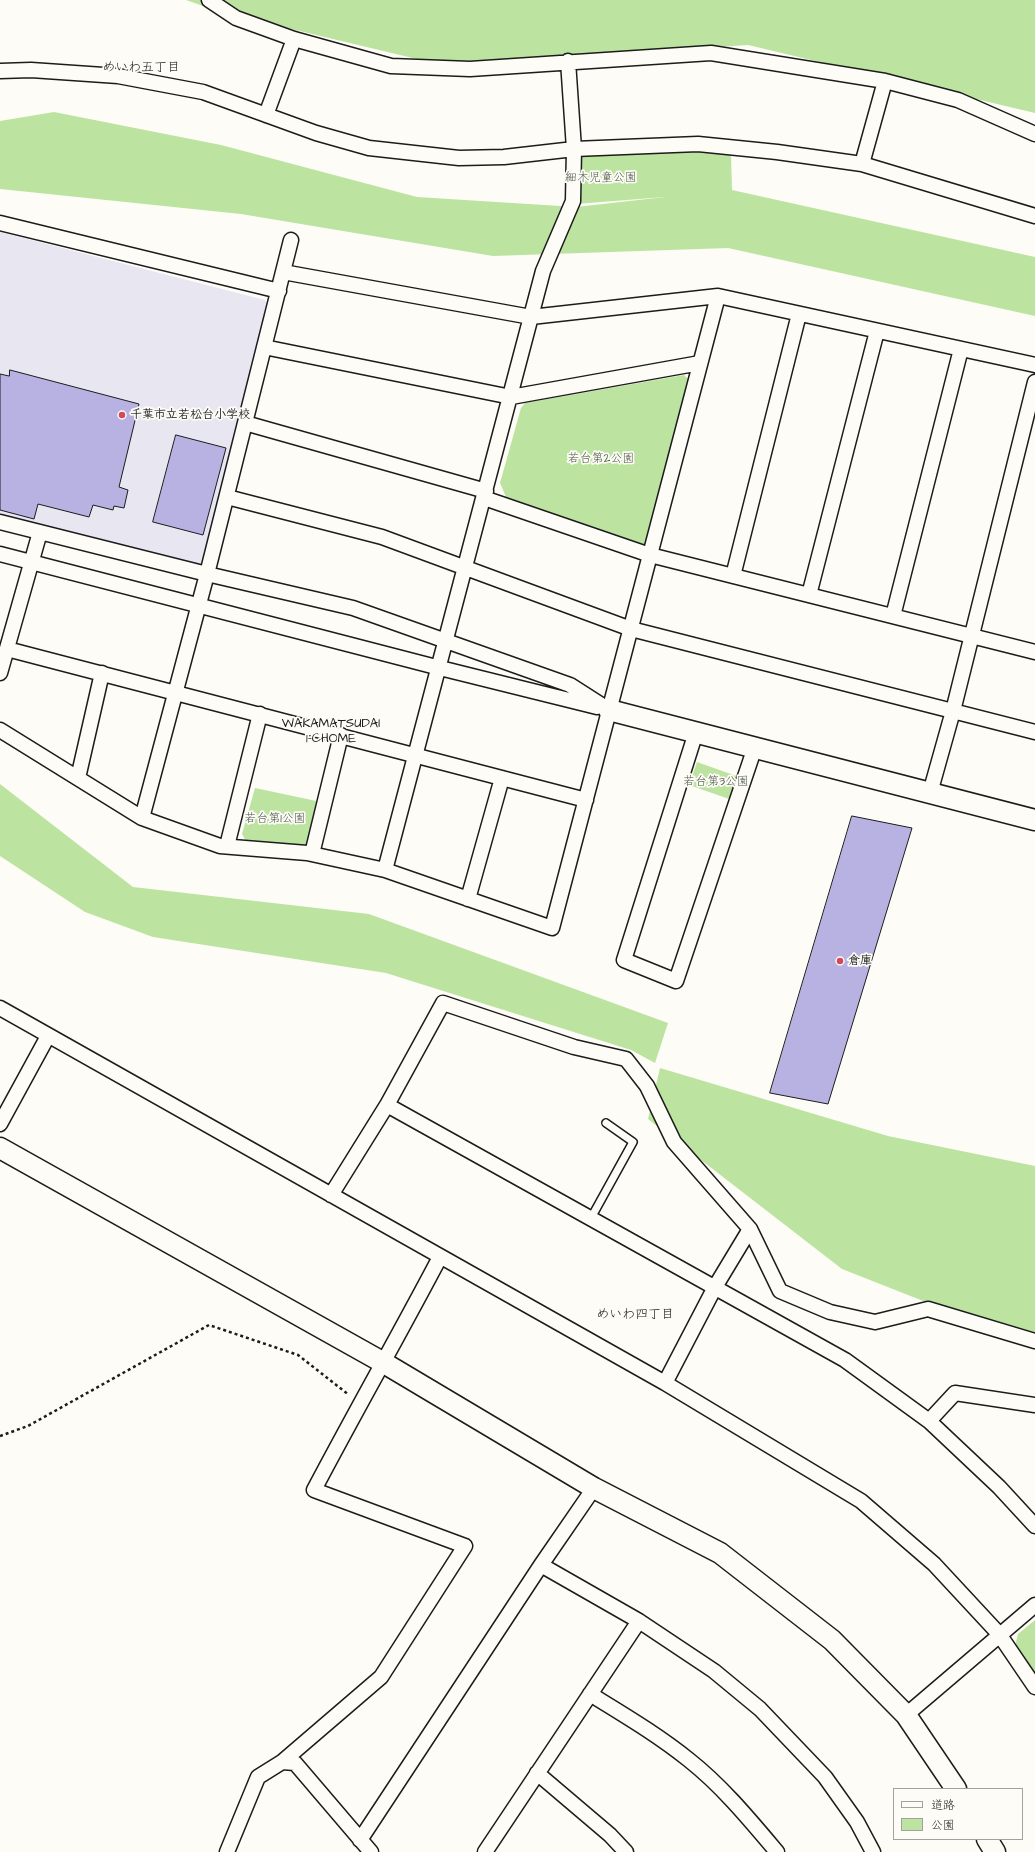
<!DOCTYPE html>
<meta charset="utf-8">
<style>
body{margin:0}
#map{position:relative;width:1035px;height:1852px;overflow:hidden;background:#fdfcf7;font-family:"Architects Daughter","Klee One",sans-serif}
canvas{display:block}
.legend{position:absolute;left:893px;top:1788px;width:130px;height:52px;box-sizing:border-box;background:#fdfcf7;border:1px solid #a3a29f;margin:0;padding:5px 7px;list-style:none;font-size:12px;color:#1c1c1c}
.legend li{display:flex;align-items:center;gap:8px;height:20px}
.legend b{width:20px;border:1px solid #a3a29f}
</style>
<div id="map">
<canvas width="1035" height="1852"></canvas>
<ul class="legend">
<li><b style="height:5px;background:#fdfcf7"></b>道路</li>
<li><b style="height:11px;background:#bce4a0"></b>公園</li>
</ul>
</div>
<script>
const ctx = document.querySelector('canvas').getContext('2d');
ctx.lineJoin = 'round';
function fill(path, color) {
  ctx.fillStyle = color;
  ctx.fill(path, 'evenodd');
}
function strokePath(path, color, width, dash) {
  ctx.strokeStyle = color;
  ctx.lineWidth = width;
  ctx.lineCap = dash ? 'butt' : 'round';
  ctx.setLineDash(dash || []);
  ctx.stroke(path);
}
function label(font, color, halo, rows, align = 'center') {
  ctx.font = font + ' "Architects Daughter","Klee One",sans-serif';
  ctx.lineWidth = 3.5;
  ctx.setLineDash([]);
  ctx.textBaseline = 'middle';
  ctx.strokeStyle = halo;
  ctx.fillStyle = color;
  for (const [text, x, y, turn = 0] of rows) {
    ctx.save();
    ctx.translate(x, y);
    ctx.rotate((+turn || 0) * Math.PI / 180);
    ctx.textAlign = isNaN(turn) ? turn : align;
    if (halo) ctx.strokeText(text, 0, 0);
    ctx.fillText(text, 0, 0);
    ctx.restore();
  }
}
const built = new Path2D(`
 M 0,232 L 265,300 L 271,312 L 206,561 L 194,568 L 0,518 Z`);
const green = new Path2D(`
 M 186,0 L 1035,0 L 1035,113 L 748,45 L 446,66 L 220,12 Z
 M 54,112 L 221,145 L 417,197 L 576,207 L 665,197 L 576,204 L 577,161 L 583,154 L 677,150 L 731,154 L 732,190 L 1035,257 L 1035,316 L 728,248 L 493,256 L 241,214 L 0,189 L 0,121 Z
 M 684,375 L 692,383 L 652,542 L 641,546 L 506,497 L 500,483 L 521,408 L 525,403 Z
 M 697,762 L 742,778 L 735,801 L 689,785 Z
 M 0,784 L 133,887 L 369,914 L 668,1023 L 655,1063 L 631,1050 L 386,973 L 153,937 L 85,912 L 0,856 Z
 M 255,788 L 321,802 L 312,843 L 302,849 L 246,841 L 242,834 Z
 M 660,1068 L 888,1136 L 1035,1166 L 1035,1345 L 842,1269 L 648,1119 Z
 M 1035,1620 L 1035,1674 L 1015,1646 L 1018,1634 Z`);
const building = new Path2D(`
 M 10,370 L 139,404 L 119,487 L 128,490 L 124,508 L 114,506 L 113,510 L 93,505 L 89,517 L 38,504 L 34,519 L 0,510 L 0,374 L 9,376 Z
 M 176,435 L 226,448 L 203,535 L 153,522 Z
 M 852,816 L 912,828 L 828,1104 L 770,1093 Z`);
const path = new Path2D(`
 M 0,1436 L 28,1426 L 209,1325 L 298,1355 L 349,1395`);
const lane = new Path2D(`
 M 591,1218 L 633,1142 L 606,1123`);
const street = new Path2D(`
 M 209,0 L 236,18 L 294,39 L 391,66 L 470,69 L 711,53 L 885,81 L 958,100 L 1035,134
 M 0,71 L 31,70 L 118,76 L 203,92 L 316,133 L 369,148 L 459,158 L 504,157 L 574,149 L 698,144 L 777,152 L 862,164 L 1035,216
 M 266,115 L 294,39
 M 862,164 L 885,81
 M 0,223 L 279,291
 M 283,272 L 531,317 L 718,296 L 1035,365
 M 264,347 L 511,397 L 700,363
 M 245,423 L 486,491
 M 227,497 L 382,537 L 631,629 L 1035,732
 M 484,498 L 650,555 L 1035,652
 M 0,522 L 207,574 L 353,608 L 570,685 L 609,710
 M 0,554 L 440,668 L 597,707
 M 733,576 L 799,314
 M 809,595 L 877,331
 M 893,616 L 961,349
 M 7,649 L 586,800
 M 0,673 L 40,532
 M 0,730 L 142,818 L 220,846 L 307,853 L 385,870 L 552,928 L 718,296
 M 696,732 L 624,960 L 676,981 L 755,747
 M 78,778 L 102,673
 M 930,793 L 953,711 L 1035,382
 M 142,818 L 207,574 L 291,240
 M 227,846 L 260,714
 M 312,854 L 341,735
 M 385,870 L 543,271 L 573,201 L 574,149 L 568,61
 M 468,899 L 502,778
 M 0,1008 L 665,1383 L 861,1501 L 934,1564 L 999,1634 L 1035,1687
 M 387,1105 L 845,1360 L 929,1421 L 999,1487 L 1035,1526
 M 0,1124 L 48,1036
 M 331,1195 L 387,1105 L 443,1003 L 574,1047 L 626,1059 L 647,1086 L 674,1142 L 750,1229 L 780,1291 L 830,1312 L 875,1322 L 928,1309 L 1035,1341
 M 665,1383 L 715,1287 L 750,1229
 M 929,1421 L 955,1393 L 1035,1405
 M 541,1565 L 639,1621 L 714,1671 L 760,1709 L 825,1777 L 857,1822 L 873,1852
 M 590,1694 C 624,1715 658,1735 689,1760 C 722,1786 750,1820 777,1852
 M 906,1715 L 1035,1605
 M 282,1762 L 381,1677 L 465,1546 L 314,1490 C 355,1412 399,1335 440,1257
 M 537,1773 L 610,1835 L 626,1852
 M 360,1840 L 541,1565 L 594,1488
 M 227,1852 L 258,1777 L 282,1762 L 295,1763 L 371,1852
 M 485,1852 L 639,1621`);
const secondary = new Path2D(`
 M 609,710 L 1035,820
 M 0,1148 L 384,1363 L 594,1488 L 720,1553 L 832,1640 L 906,1715 L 956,1789
 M 987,1839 L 995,1852`);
const markers = [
 [122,415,4,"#d1495b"],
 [840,961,4,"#d1495b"]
];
const parkNames = [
 ["細木児童公園",601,178],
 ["若台第2公園",601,459],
 ["若台第3公園",716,782],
 ["若台第1公園",275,819]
];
const poiNames = [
 ["千葉市立若松台小学校",130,415],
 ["倉庫",848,961]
];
const neighbourhoodNames = [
 ["めいわ五丁目",141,68],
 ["WAKAMATSUDAI",331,724],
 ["1-CHOME",331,739],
 ["めいわ四丁目",635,1315]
];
fill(built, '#e8e6f1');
fill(green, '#bce4a0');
fill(building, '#b8b2e3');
strokePath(building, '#1c1c1c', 1);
strokePath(lane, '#1c1c1c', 10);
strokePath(street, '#1c1c1c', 17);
strokePath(secondary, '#1c1c1c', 23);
strokePath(path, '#1c1c1c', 2.5, [3, 3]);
strokePath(lane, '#fdfcf7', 7);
strokePath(street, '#fdfcf7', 14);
strokePath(secondary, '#fdfcf7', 20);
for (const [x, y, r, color] of markers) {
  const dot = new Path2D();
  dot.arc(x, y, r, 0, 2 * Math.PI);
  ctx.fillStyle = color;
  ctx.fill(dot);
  strokePath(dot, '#fdfcf7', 1.5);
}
label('12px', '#4c5844', '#fdfcf7', parkNames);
label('bold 12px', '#1c1c1c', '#fdfcf7', poiNames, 'left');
label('13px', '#1c1c1c', '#fdfcf7', neighbourhoodNames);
</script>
